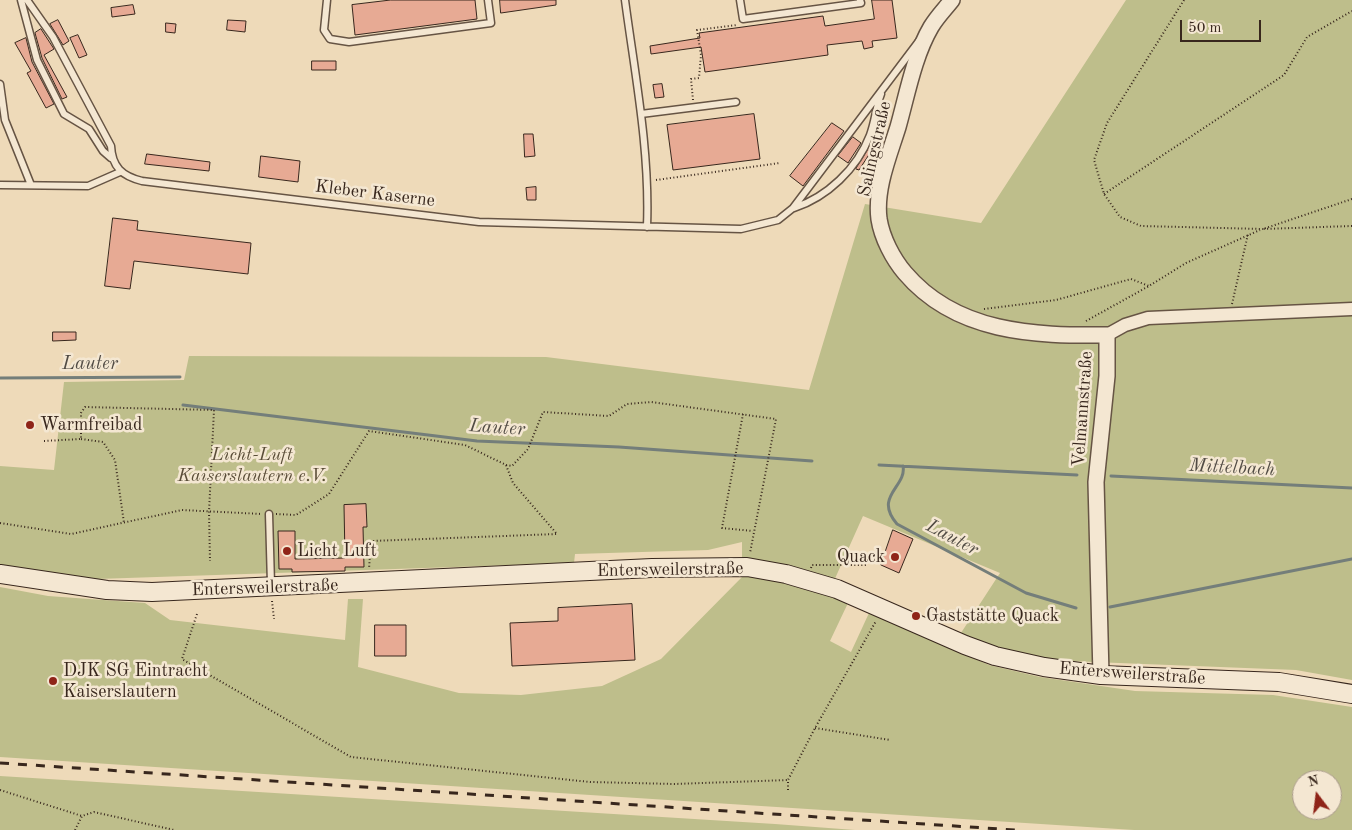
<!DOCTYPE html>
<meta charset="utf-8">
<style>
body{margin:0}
#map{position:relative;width:1352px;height:830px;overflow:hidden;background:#eedab9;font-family:"Old Standard TT",serif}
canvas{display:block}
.north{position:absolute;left:1292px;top:770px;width:50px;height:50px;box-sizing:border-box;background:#f4e7d2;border:1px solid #a99a8a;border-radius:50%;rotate:345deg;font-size:14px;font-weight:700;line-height:20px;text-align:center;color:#38271d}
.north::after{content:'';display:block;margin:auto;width:18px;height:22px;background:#8f2418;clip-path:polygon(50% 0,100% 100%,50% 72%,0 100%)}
.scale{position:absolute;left:1180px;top:20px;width:81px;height:22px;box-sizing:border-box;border:2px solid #38271d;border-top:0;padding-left:6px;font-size:15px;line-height:18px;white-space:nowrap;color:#38271d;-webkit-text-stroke:4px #f4e7d2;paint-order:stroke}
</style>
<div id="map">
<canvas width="1352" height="830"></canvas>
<div class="north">N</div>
<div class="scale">50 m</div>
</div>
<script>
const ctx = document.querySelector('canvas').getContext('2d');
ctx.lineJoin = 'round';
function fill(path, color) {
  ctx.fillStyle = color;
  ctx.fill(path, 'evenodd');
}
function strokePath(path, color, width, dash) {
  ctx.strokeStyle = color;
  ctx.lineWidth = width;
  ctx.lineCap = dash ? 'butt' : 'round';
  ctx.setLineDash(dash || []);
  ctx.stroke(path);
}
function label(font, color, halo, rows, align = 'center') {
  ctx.font = font + ' "Old Standard TT",serif';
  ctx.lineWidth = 5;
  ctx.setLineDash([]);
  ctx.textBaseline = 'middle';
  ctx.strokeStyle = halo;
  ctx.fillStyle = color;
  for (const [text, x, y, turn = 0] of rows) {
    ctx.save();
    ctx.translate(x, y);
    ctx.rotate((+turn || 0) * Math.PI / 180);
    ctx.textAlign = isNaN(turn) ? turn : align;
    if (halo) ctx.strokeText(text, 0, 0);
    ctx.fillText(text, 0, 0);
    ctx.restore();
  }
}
const green = new Path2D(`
 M 1126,0 L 1352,0 L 1352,680 L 1296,670 L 1043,660 L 1001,651 L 959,636 L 1000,573 L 863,516 L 833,583 L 742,560 L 742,542 L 708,550 L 575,554 L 574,563 L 97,579 L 58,576 L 0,565 L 0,466 L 54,470 L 64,382 L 184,380 L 189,356 L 546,357 L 809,390 L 865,204 L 981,223 Z
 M 744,575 L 783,580 L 848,603 L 830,641 L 851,652 L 869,613 L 989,665 L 1040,677 L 1135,691 L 1273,695 L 1352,707 L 1352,830 L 1134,830 L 0,757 L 0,587 L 48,596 L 145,603 L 170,620 L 345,640 L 348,599 L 363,599 L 358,667 L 459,693 L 521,695 L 602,686 L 661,659 ZM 1302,780 L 1332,780 L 1332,810 L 1302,810 Z
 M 0,776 L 775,824 L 855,830 L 0,830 Z`);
const stream = new Path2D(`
 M 0,378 L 180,377
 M 183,405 L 477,441 L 619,447 L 812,461
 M 879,465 L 1077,475
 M 903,466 C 907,487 873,496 897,524 L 1026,593 L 1076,608
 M 1111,476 L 1352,488
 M 1110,607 L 1352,559`);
const building = new Path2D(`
 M 391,0 L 475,0 L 477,19 L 355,35 L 352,5 Z
 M 500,0 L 556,0 L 556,5 L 501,13 Z
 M 872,0 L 892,0 L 897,38 L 872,41 L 873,47 L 864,49 L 862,41 L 827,45 L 828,55 L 705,72 L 701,47 L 651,54 L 650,46 L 700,38 L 699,33 L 823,16 L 825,26 L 874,19 Z
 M 133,5 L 135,14 L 112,17 L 111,8 Z
 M 58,20 L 69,41 L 63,45 L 50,24 Z
 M 228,20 L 246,21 L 245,32 L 227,30 Z
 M 166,23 L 176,24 L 175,33 L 166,32 Z
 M 41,29 L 54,49 L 44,55 L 67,97 L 62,99 L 42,58 L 35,33 Z
 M 78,35 L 87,55 L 79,58 L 70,38 Z
 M 26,38 L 32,62 L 54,104 L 46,108 L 27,73 L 31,71 L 15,43 Z
 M 312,61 L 336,61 L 336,70 L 312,70 Z
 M 662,84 L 664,97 L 655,98 L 653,85 Z
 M 754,114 L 760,159 L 673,170 L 667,125 Z
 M 832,123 L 844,131 L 803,186 L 790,176 Z
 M 524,134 L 533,134 L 535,156 L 525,157 Z
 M 853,137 L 861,143 L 848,163 L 838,156 Z
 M 869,148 L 872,150 L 859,170 L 856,169 Z
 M 147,154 L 210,162 L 209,171 L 145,164 Z
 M 261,156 L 300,161 L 298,182 L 259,177 Z
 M 536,187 L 536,200 L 527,200 L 526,188 Z
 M 113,218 L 138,221 L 137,230 L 251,243 L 248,274 L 134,261 L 130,289 L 105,286 Z
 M 53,332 L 76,332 L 76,340 L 53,341 Z
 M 366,504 L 367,527 L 363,527 L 364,567 L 345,567 L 345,571 L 292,572 L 292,569 L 279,569 L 278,531 L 295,531 L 295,559 L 345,558 L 344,505 Z
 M 893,530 L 913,539 L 899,573 L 881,565 Z
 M 632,604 L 635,660 L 512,666 L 510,623 L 558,621 L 558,608 Z
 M 375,625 L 406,625 L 406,656 L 375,656 Z`);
const path = new Path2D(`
 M 1184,0 L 1107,123 L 1094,160 L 1104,194 L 1120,217 L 1141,226 L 1263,229
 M 693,100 L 691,79 L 699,78 L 701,55 L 697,30 L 737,25
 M 656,180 L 780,163
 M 1104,194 L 1284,75 L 1307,37 L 1352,11
 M 1352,199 L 1263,229 L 1352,226
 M 1232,304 L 1248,234
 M 984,309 L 1056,300 L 1131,279 L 1149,286
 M 1086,321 L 1149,286 L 1186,263 L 1260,230
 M 743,414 L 722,528 L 753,531
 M 81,439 L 103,442 L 115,460 L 124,523
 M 44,441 L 81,439 L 81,413 L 85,407 L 214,410 L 209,512 L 210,561
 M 506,465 L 512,466 L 528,449 L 543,412 L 609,416 L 627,404 L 651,402 L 776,419 L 750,553
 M 276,514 L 296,515 L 329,494 L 369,431 L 465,445 L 506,465 L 513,483 L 557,534 L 371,541 L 369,569
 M 0,523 L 71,534 L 182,510 L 262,514
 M 811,568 L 812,565 L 867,565
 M 272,601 L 274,619
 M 197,614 L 182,659 L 351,757 L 590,782 L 674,784 L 788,780
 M 815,728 L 890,740
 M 0,790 L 82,816
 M 788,790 L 788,780 L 815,728 L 876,621
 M 75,830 L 82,816 L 94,812 L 174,830`);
const service = new Path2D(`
 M 21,0 L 37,60 L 64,114 L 89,129 L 103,151 L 111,158
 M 27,0 L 53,37 L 111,146 C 112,167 122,176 142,181 L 479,222 L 741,229 L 778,220 L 793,208 L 919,41
 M 327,0 L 324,30 L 330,39 L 349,42 L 491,23 L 488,0
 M 625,0 C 635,75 650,151 647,227
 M 740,0 L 743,19 L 861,3 L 860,0
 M 0,84 L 5,120 L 31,185
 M 641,114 L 736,102
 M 0,185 L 88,186 L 120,172
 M 794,208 C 827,197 857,169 870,135 C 875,122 876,107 881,94
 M 269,514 L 271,584`);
const minor = new Path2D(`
 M 1107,335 L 1125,325 L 1148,318 L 1352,309`);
const tertiary = new Path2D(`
 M 952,0 C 945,9 937,17 931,27 C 914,56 907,95 898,127 C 889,156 875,189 879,219 C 882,238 893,259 905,273 C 956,333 1034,336 1107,335 L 1107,376 L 1096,482 L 1101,675`);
const secondary = new Path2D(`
 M 0,574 L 107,590 L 152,592 L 652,568 L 747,567 L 786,574 L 837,589 L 965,645 L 995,656 L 1044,667 L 1101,675 L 1279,682 L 1352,694`);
const rail = new Path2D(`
 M 0,763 L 1015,830`);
const markers = [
 [30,425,5,"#8f2418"],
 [287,551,5,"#8f2418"],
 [895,557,5,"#8f2418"],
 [916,616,5,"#8f2418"],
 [53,681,5,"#8f2418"]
];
const streetNames = [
 ["Salingstraße",875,149,-77],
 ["Kleber Kaserne",375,194,7],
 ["Velmannstraße",1083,409,-86],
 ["Entersweilerstraße",670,570,-1],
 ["Entersweilerstraße",265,588,-2],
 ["Entersweilerstraße",1132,674,4]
];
const poiNames = [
 ["Warmfreibad",40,425],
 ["Licht Luft",297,551],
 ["Quack",885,557,"right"],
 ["Gaststätte Quack",926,616],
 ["DJK SG Eintracht",63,671],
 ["Kaiserslautern",63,692]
];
const parkNames = [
 ["Licht-Luft",252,455],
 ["Kaiserslautern e.V.",252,476]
];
const waterNames = [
 ["Lauter",90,364],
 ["Lauter",497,428,4],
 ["Mittelbach",1232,468,3],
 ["Lauter",952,538,28]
];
fill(green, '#bebe8b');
strokePath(stream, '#747e7a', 3);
fill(building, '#e7aa94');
strokePath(building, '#38271d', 1);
strokePath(service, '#665444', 9);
strokePath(minor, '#665444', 15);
strokePath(tertiary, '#665444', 18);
strokePath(secondary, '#38271d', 20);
strokePath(path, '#38271d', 2, [1, 2.5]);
strokePath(service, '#f4e7d2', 6);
strokePath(minor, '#f4e7d2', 12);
strokePath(tertiary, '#f4e7d2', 15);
strokePath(secondary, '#f4e7d2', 18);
strokePath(rail, '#38271d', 3, [9, 9]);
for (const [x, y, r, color] of markers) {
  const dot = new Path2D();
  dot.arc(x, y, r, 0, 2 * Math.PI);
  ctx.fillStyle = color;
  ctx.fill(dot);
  strokePath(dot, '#f4e7d2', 2);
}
label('18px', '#38271d', '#f4e7d2', streetNames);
label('18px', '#38271d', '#f4e7d2', poiNames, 'left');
label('italic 18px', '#5a4d38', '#f4e7d2', parkNames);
label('italic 19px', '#514b44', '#f4e7d2', waterNames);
</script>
